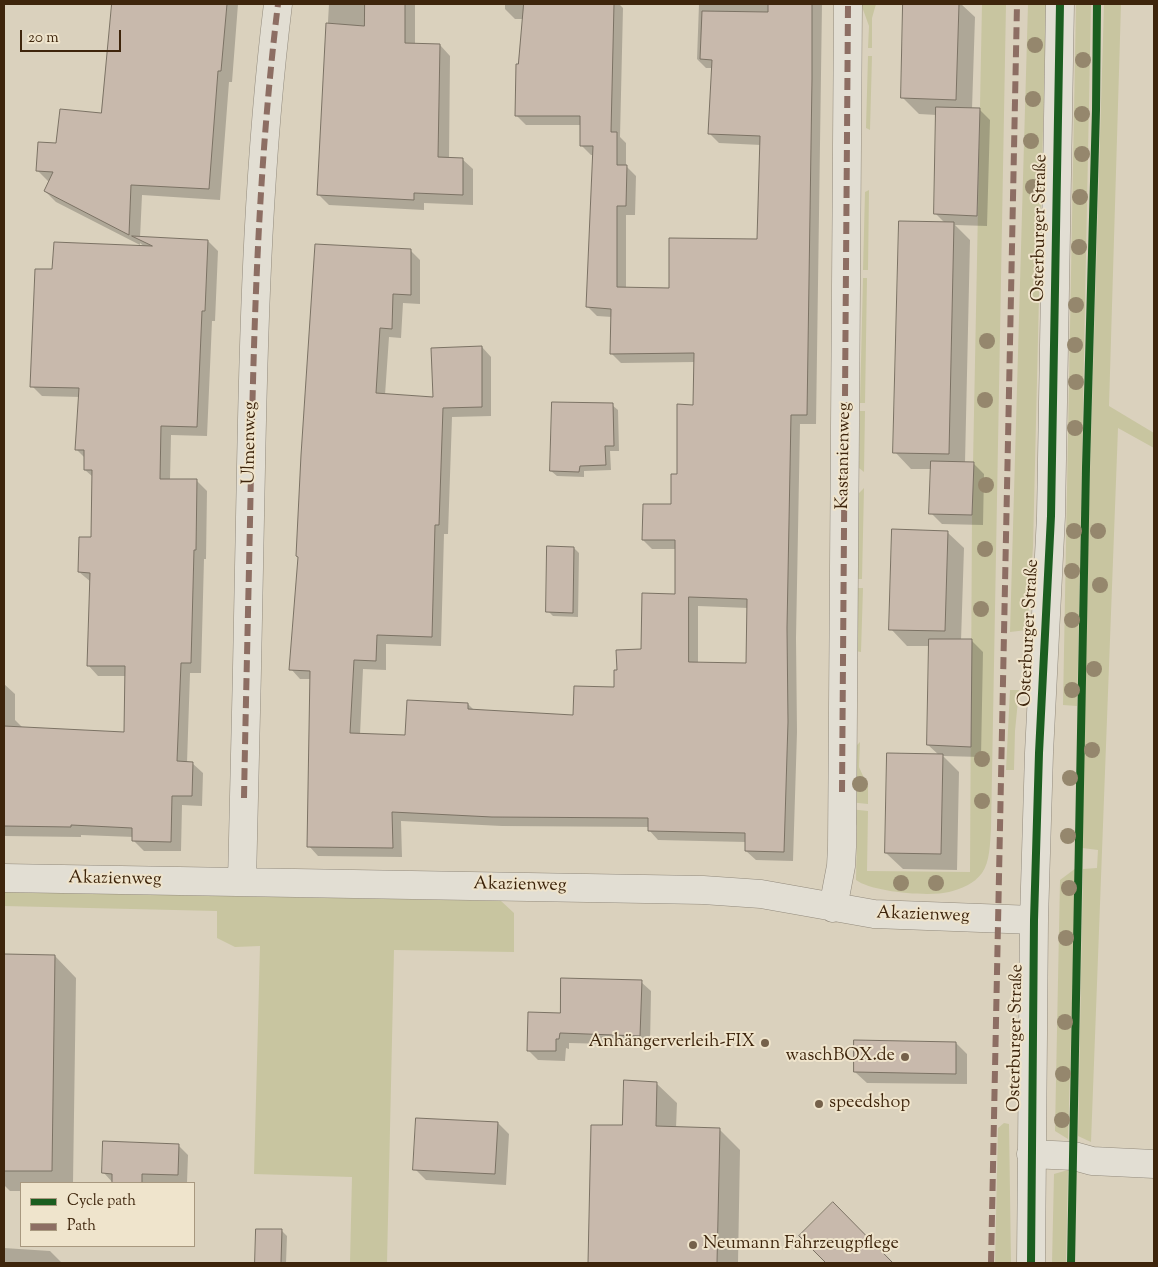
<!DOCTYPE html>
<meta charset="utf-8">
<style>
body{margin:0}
#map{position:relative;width:1158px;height:1267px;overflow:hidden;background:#dad1bd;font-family:"Sorts Mill Goudy",serif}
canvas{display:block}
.frame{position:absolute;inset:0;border:5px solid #3e250c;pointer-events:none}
.legend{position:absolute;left:20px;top:1182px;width:175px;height:65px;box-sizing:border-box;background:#efe4cc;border:1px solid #a8987f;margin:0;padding:6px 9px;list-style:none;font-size:15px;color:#3e250c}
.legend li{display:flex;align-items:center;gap:10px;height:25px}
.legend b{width:25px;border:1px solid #a8987f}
.scale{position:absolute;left:20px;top:30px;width:101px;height:22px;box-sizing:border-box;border:2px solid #3e250c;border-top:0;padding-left:6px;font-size:15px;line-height:18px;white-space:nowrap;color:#3e250c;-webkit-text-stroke:4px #efe4cc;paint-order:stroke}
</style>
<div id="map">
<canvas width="1158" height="1267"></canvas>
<div class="frame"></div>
<ul class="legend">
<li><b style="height:6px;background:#1b5e20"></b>Cycle path</li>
<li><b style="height:6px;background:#8d6e63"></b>Path</li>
</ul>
<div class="scale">20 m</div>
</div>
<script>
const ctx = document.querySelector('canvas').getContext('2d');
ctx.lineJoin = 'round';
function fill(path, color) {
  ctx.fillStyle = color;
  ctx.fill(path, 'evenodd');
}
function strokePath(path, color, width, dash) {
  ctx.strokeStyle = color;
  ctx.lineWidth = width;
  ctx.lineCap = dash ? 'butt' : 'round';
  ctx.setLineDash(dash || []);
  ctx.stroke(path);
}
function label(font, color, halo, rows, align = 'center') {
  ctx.font = font + ' "Sorts Mill Goudy",serif';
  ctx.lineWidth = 4;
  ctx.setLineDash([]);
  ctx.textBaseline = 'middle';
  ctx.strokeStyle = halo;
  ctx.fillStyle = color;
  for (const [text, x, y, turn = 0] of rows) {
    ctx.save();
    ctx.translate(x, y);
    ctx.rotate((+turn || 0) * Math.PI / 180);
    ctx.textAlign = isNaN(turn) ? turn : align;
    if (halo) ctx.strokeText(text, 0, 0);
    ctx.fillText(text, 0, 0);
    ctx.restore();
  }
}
const green = new Path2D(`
 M 861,4 L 876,4 L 872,18 L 872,48 L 868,48 L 869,26 Z
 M 982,4 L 1006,4 L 991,829 C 990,843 990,862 982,873 C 974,884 961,889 949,892 C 929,897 872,892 856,880 L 857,826 L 849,809 L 868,811 L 867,871 L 970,872 L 972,515 Z
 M 1028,4 L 1046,4 L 1033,547 L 1027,630 L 1010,632 Z
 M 1076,4 L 1091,4 L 1077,706 L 1063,705 Z
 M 1104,4 L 1121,4 L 1109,406 L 1154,433 L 1154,448 L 1118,428 L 1091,1142 L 1078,1136 L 1083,869 L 1097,868 L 1098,850 L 1082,848 L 1089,505 Z
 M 868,56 L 872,56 L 870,130 L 866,128 Z
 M 869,190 L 868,270 L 863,270 L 865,192 Z
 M 863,278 L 867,278 L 865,403 L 860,403 Z
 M 860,411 L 865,411 L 864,472 L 859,468 Z
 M 864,488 L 862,579 L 856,579 L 858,494 Z
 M 857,588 L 863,588 L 861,652 L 855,651 Z
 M 1010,690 L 1019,690 L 1015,731 L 1014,770 L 1006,770 Z
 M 860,742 L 859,767 L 868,787 L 868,804 L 849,802 L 853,749 Z
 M 1076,868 L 1068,1139 L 1055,1131 L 1060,880 Z
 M 4,892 L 501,901 L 514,913 L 514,952 L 394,950 L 387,1263 L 350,1263 L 352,1177 L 254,1174 L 260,946 L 235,947 L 217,938 L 217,911 L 4,906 Z
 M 1004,1123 L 1009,1124 L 1011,1263 L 995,1263 L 998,1128 Z
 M 1068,1170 L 1066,1263 L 1052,1263 L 1054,1174 Z`);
const shadow = new Path2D(`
 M 113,4 L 238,4 L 232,82 L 229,82 L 220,200 L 142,195 L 140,238 L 208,241 L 218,251 L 215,321 L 212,321 L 207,436 L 171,435 L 170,480 L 197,481 L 207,491 L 206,559 L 204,559 L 201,673 L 190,673 L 187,763 L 192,763 L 203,773 L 202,806 L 182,805 L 181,851 L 144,851 L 134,841 L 134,837 L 81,835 L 81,837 L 4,836 L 4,684 L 15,694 L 15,720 L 23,728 L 125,734 L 126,676 L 98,676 L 88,665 L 91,582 L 79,572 L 92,538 L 93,477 L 85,470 L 85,458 L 77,450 L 80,397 L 42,396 L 32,386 L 145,247 L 140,243 L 140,245 L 56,202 L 45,191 L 49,182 L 37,170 L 57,145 L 102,114 Z
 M 329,4 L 415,4 L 415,45 L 440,45 L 450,56 L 449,158 L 462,159 L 473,169 L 473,205 L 424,203 L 424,210 L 329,205 L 318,194 Z
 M 505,4 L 619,4 L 623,8 L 620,137 L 626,143 L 626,166 L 636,176 L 635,215 L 626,215 L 626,289 L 670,289 L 758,240 L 761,145 L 719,143 L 710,134 L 713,68 L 706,68 L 697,59 L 699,4 L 822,4 L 816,424 L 800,424 L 796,638 L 797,732 L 793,861 L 756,860 L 746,851 L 746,842 L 658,840 L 649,830 L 649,827 L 502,826 L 401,821 L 402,857 L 318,856 L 309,846 L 311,679 L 300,679 L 291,669 L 299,557 L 302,455 L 410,250 L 420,260 L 420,304 L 403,303 L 401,338 L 389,337 L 385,395 L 435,399 L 482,347 L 491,357 L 491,416 L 452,417 L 448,534 L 444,534 L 441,646 L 386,644 L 386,670 L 363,669 L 360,735 L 406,736 L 468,704 L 474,710 L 575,716 L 615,688 L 618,671 L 642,650 L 676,595 L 676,549 L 652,549 L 643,540 L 672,505 L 695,406 L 695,362 L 621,363 L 611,353 L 612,317 L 597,316 L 587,306 L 594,155 L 591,155 L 581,145 L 581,125 L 526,125 L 516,115 L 523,19 L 515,19 L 505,9 ZM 698,606 L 748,608 L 747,664 L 698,664 Z
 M 904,4 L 961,4 L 975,17 L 972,109 L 979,109 L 990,120 L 987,226 L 955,225 L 970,240 L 965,463 L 973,463 L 984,474 L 983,525 L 942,524 L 931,513 L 932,469 L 911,469 L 895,452 L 945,223 L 935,213 L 937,115 L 919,114 L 903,98 Z
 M 612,405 L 618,410 L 619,451 L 610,451 L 611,470 L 584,471 L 584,477 L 557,476 L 551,471 Z
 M 947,532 L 964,548 L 961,641 L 972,641 L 983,652 L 981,757 L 943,756 L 959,772 L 957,870 L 903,869 L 886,853 L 939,755 L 928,745 L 930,646 L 907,646 L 891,629 Z
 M 574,548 L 579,553 L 578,617 L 553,616 L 548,611 Z
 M 4,956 L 55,956 L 76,978 L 73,1183 L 21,1183 L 21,1191 L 10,1191 L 4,1185 Z
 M 641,982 L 651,991 L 650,1045 L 569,1043 L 569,1049 L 566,1048 L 565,1061 L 538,1060 L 528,1050 L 561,1014 Z
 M 956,1043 L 967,1054 L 967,1084 L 867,1083 L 855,1072 Z
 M 656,1083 L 677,1103 L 676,1128 L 720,1130 L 740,1150 L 738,1263 L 589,1263 L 592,1126 L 624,1127 Z
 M 498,1123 L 509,1134 L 506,1185 L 426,1180 L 415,1169 Z
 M 178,1145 L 188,1155 L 187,1183 L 113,1183 L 104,1173 Z
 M 833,1204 L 891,1263 L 828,1263 L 801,1236 Z
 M 257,1230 L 282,1231 L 287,1236 L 286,1263 L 256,1263 Z
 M 4,1248 L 50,1251 L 62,1263 L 4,1263 Z`);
const building = new Path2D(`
 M 112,4 L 227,4 L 221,71 L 218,71 L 209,189 L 131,185 L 129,235 L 44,191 L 53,172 L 36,171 L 38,142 L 56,143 L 60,109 L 101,113 Z
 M 365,4 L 405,4 L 405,43 L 440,44 L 438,157 L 463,158 L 463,195 L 414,193 L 414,200 L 317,195 L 326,23 L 364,26 Z
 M 524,4 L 614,4 L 611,132 L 617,132 L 617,165 L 627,165 L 626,206 L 617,206 L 617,287 L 669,288 L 669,238 L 757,239 L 760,136 L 708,134 L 712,60 L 700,59 L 702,11 L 768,12 L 768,4 L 812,4 L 812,79 L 807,415 L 791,415 L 787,628 L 788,722 L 784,852 L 745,851 L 745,833 L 648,831 L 648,818 L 492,817 L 392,812 L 393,848 L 307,847 L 310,671 L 289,670 L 298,557 L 296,556 L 301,455 L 315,244 L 411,249 L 411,295 L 393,294 L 392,329 L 380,328 L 376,393 L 433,397 L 431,348 L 482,346 L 482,407 L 443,408 L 439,525 L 435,525 L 432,637 L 377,635 L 376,661 L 354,660 L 350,733 L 405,735 L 407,700 L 468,703 L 468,709 L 573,715 L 574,686 L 614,687 L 614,670 L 617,670 L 616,650 L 641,649 L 642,593 L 675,594 L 675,540 L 642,540 L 643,504 L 671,504 L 671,474 L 677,474 L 677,404 L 693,405 L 694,353 L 610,354 L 611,309 L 586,307 L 593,146 L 580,146 L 580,116 L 515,116 L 516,64 L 518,64 ZM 689,597 L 747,599 L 746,663 L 689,662 Z
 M 903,4 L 959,4 L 956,100 L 901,98 Z
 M 936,107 L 980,108 L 977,216 L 934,214 Z
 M 899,221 L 954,222 L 949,454 L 893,453 Z
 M 132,236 L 208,240 L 205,311 L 202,311 L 197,427 L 161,426 L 160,479 L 197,479 L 196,550 L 194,550 L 191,663 L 181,663 L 177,761 L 193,762 L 192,796 L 172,796 L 171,842 L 132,841 L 132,828 L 71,825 L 71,827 L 4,826 L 4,726 L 124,732 L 125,666 L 87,666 L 90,573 L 78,572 L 79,537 L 91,537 L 92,470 L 84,470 L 84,450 L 75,450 L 79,388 L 30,387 L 35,269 L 52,269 L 54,242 L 152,246 Z
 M 552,402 L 613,403 L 614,446 L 605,446 L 606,465 L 580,466 L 579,472 L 550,471 Z
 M 931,461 L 974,462 L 972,515 L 929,514 Z
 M 892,529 L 948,531 L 945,631 L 889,630 Z
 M 547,546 L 574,547 L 573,613 L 546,612 Z
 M 929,639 L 972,639 L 971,747 L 927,745 Z
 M 887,753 L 943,754 L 941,854 L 885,853 Z
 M 4,954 L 55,955 L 52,1171 L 4,1171 Z
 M 561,978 L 642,980 L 640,1036 L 560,1033 L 559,1039 L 556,1039 L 556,1051 L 527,1051 L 528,1012 L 560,1013 Z
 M 854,1040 L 956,1042 L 956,1074 L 854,1072 Z
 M 624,1080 L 657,1082 L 656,1126 L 720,1128 L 717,1263 L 588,1263 L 591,1125 L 622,1125 Z
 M 416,1118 L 498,1122 L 495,1174 L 413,1170 Z
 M 103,1141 L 179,1144 L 178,1175 L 142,1174 L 142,1183 L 112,1183 L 112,1174 L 102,1173 Z
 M 833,1202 L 893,1263 L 826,1263 L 799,1236 Z
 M 256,1229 L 282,1229 L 281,1263 L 255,1263 Z`);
const minor = new Path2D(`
 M 4,878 L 703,890 L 761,894 L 874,914 L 1034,920
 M 242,882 C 246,744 248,605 251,467 C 254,312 259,158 278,4
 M 833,908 L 841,866 L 842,847 L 848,4
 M 1031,1154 L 1074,1156 L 1092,1161 L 1154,1164
 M 1031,1263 L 1034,920 L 1039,753 L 1051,516 L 1060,4`);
const quiet = new Path2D(`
 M 842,792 L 848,4
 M 244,798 C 246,689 249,579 251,470 C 254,314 259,159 278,4
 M 991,1263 L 1017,4`);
const cycleway = new Path2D(`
 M 1031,1263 L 1034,920 L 1039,753 L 1051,516 L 1060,4
 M 1071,1263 L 1086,467 L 1096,110 L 1097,4`);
const trees = [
 [1035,45],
 [1083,60],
 [1033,99],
 [1082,114],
 [1031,141],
 [1082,154],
 [1033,187],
 [1080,197],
 [1079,247],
 [1076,305],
 [987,341],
 [1075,345],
 [1076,382],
 [985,400],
 [1075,428],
 [986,485],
 [1074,531],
 [1098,531],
 [985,549],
 [1072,571],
 [1100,585],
 [981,609],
 [1072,620],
 [1094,669],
 [1072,690],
 [1092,750],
 [982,759],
 [1070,778],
 [860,784],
 [982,801],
 [1068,836],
 [901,883],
 [936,883],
 [1069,888],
 [1066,938],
 [1065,1022],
 [1063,1074],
 [1062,1120]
];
const markers = [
 [765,1043,5,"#75614a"],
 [905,1057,5,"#75614a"],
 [819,1104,5,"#75614a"],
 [693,1245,5,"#75614a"]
];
const streetNames = [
 ["Osterburger Straße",1041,228,-89],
 ["Ulmenweg",251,443,-89],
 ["Kastanienweg",845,456,-89],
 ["Osterburger Straße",1030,633,-87],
 ["Akazienweg",115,880,1],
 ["Akazienweg",520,886,1],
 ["Akazienweg",923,916,2],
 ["Osterburger Straße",1017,1038,-89]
];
const poiNames = [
 ["Anhängerverleih-FIX",755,1043],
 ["waschBOX.de",895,1057],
 ["speedshop",829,1104,"left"],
 ["Neumann Fahrzeugpflege",703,1245,"left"]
];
fill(green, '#c8c5a0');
fill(shadow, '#0003');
fill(building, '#c8b9ac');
strokePath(building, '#7b7264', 1);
strokePath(minor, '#928a7c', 29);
strokePath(minor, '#e2ded3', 28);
strokePath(quiet, '#8d6e63', 6, [12, 6]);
strokePath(cycleway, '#1b5e20', 8);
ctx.fillStyle = '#95876d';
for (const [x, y] of trees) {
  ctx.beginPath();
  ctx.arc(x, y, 8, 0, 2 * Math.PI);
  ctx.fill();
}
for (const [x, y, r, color] of markers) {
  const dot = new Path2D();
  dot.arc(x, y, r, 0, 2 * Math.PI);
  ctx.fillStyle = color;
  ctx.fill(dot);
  strokePath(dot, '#efe4cc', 2);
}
label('18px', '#3e250c', '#efe4cc', streetNames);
label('18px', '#3e250c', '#efe4cc', poiNames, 'right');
</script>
